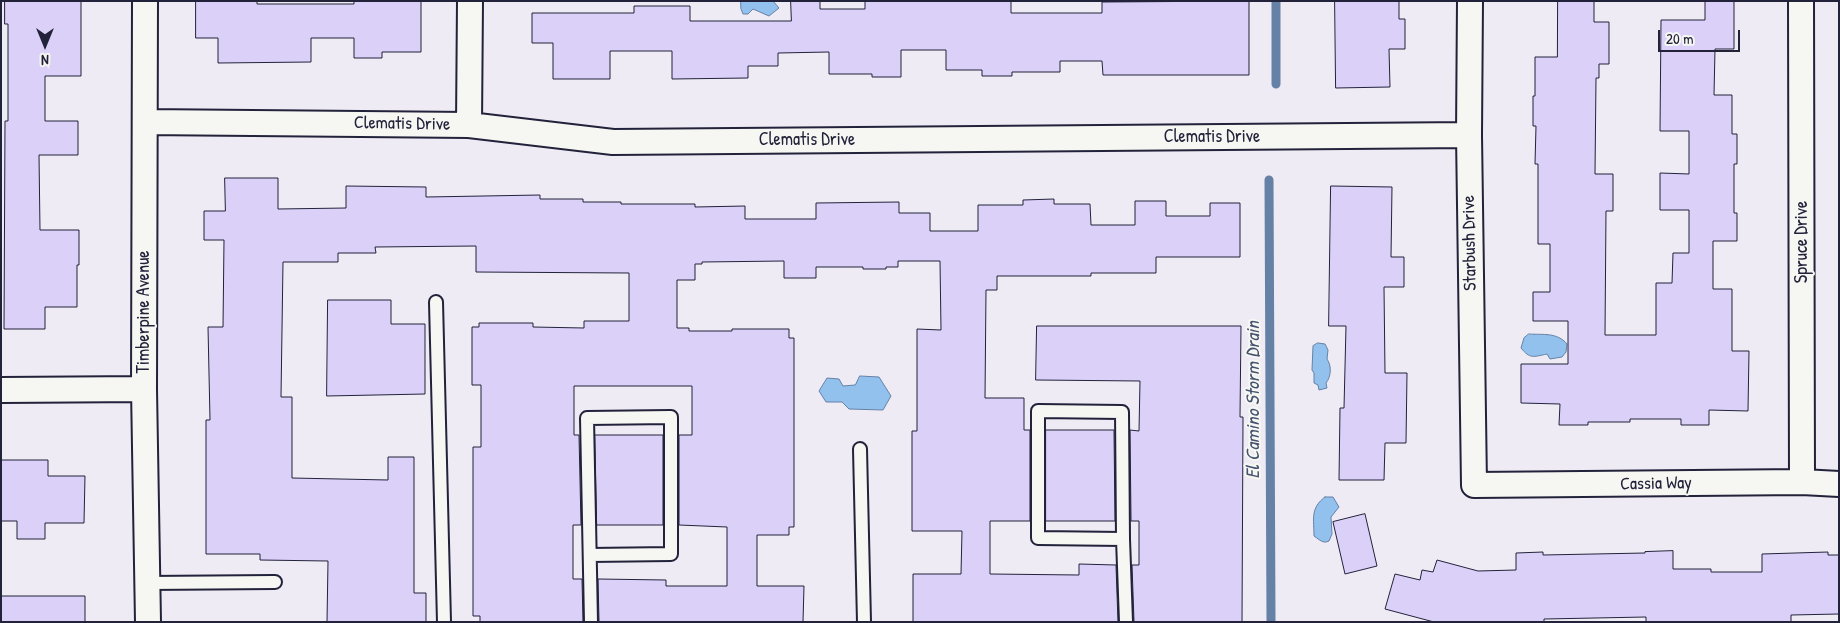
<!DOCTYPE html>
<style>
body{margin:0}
#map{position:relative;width:1840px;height:623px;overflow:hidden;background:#eeebf4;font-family:"Patrick Hand",sans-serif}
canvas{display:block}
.frame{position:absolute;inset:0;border:2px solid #22223b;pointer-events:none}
.north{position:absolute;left:20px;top:20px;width:50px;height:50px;-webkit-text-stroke:4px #f6f6f2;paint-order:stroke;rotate:180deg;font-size:14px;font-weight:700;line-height:20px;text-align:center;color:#22223b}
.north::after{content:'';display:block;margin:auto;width:18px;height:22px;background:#22223b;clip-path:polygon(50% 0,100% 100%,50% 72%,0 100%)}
.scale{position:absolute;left:1658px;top:30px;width:82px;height:22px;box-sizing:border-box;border:2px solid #22223b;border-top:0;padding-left:6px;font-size:15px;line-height:18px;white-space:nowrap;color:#22223b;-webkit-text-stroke:4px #f6f6f2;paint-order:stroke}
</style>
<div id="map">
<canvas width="1840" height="623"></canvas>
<div class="frame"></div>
<div class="north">N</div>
<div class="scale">20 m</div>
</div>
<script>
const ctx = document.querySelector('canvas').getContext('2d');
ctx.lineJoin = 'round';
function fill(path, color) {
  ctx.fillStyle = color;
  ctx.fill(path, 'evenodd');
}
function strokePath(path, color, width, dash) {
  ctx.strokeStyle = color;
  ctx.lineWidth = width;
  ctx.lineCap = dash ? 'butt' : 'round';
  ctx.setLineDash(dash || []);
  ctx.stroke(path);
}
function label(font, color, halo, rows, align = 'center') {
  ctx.font = font + ' "Patrick Hand",sans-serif';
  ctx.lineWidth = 4;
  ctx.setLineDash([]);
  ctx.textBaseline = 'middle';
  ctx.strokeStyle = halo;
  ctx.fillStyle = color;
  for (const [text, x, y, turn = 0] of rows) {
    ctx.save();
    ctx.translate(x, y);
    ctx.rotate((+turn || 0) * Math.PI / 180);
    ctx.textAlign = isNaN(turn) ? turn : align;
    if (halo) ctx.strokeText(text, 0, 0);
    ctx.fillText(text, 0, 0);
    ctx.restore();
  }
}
const water = new Path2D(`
 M 741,1 L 773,1 L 779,8 L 769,16 L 753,9 L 748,14 L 743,14 L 741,9 Z
 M 1529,334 C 1543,335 1557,332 1567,344 L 1566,352 L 1562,357 L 1550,359 L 1547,354 C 1533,357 1530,359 1521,348 L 1524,338 Z
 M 1318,343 L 1325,344 L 1328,350 L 1327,359 C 1332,366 1331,377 1326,383 L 1327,388 L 1319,390 L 1318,385 L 1314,383 L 1314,373 L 1312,370 L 1313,346 Z
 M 860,376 L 879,377 L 891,396 L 883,410 L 849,409 L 842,402 L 826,402 L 819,391 L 827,378 L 839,379 L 843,386 L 855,385 Z
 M 1325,497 L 1333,497 L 1339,507 L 1331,517 L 1332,534 L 1329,541 C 1323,544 1320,540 1314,536 C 1314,519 1310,508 1325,497 Z`);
const stream = new Path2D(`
 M 1276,1 L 1276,84
 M 1269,180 L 1271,621`);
const building = new Path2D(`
 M 5,1 L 81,1 L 81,76 L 45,76 L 45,121 L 78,121 L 78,155 L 39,155 L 40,230 L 79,230 L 79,265 L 77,265 L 77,307 L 45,307 L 45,329 L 4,329 L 5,121 L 8,121 L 8,24 L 5,24 Z
 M 196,1 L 257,1 L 257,4 L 354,4 L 354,1 L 421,1 L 421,52 L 382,52 L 382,58 L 354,58 L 354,38 L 311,38 L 311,62 L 218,63 L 218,38 L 196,38 Z
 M 791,1 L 820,1 L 820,9 L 865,9 L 865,1 L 1011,1 L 1011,13 L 1102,13 L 1102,2 L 1249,1 L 1249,75 L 1103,75 L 1102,61 L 1060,61 L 1060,72 L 1012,72 L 1012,76 L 982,76 L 982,70 L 946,70 L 946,50 L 901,50 L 901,77 L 872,77 L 872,74 L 829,74 L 829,52 L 778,53 L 778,66 L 748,66 L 748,78 L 672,79 L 672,51 L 610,51 L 610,79 L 553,79 L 553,43 L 532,43 L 532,13 L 634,13 L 634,6 L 690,6 L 690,21 L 791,21 Z
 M 1335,1 L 1399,1 L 1399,19 L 1405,19 L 1405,49 L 1389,49 L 1390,87 L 1336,88 Z
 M 1558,1 L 1594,1 L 1594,22 L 1609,22 L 1609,64 L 1599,64 L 1599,78 L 1596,78 L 1595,174 L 1613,174 L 1613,211 L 1606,211 L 1605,335 L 1656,335 L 1656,283 L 1672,283 L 1673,253 L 1689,253 L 1689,210 L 1660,210 L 1660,173 L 1689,174 L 1689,131 L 1660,131 L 1661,20 L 1705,20 L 1705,1 L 1734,1 L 1734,49 L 1715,49 L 1714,95 L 1732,95 L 1732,134 L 1737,134 L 1737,164 L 1734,164 L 1734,213 L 1737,213 L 1737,241 L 1713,241 L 1713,289 L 1732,289 L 1732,351 L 1749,351 L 1748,411 L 1709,410 L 1709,425 L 1681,425 L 1681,419 L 1630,419 L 1630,422 L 1588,422 L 1588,425 L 1559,425 L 1560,404 L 1521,403 L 1521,364 L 1568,364 L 1568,321 L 1533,321 L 1533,292 L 1550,292 L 1550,244 L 1538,244 L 1538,164 L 1535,164 L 1536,126 L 1533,126 L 1533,96 L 1535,96 L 1535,57 L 1557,57 Z
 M 225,178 L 278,178 L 278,209 L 346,208 L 346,186 L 426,187 L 426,197 L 540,195 L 540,199 L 583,199 L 583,202 L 621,202 L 621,204 L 695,204 L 695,207 L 745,206 L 745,219 L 816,219 L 816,203 L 899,202 L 899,213 L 930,213 L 930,231 L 978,231 L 978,205 L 1023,205 L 1023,200 L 1054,199 L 1054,204 L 1090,204 L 1091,225 L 1135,225 L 1135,201 L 1166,201 L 1166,216 L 1210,216 L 1210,203 L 1240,203 L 1240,257 L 1156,257 L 1156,273 L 1091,273 L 1091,276 L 997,276 L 997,290 L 986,290 L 985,398 L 1024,398 L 1024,430 L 1030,430 L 1030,521 L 990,521 L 990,574 L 1079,575 L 1079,564 L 1116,565 L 1118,622 L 913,622 L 913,574 L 961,574 L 962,531 L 912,531 L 912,431 L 917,431 L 917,329 L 941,330 L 940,261 L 898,261 L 898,267 L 886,267 L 886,269 L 863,269 L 863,267 L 816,267 L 816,278 L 784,278 L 784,261 L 702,262 L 702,264 L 695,264 L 695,280 L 677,280 L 677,328 L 689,328 L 689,331 L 732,331 L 732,329 L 789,329 L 789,338 L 794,338 L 794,527 L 789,527 L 789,535 L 757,535 L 757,586 L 804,586 L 803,622 L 599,622 L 598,579 L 666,580 L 666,586 L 727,586 L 727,527 L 679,525 L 679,435 L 692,435 L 692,386 L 574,386 L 574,435 L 579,435 L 581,525 L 573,525 L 573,579 L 582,579 L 583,622 L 480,622 L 480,616 L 473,616 L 473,447 L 481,447 L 481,385 L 472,385 L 472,327 L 479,327 L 479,323 L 533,323 L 533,327 L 584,328 L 584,321 L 629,321 L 629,273 L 476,272 L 476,246 L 375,247 L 376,253 L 338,253 L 338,262 L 283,262 L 281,397 L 292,397 L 292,478 L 388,480 L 388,457 L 414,457 L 414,593 L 426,593 L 426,622 L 327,622 L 328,561 L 260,560 L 260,554 L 206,554 L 206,420 L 210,420 L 208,327 L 223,327 L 224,240 L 204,240 L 204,211 L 225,211 Z
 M 1331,186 L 1392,187 L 1391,257 L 1404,257 L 1404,287 L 1384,287 L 1385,373 L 1407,373 L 1406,443 L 1385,443 L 1384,480 L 1339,480 L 1340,408 L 1344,408 L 1346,326 L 1329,326 Z
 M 328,300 L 391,300 L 391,324 L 425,324 L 425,394 L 327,396 Z
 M 1037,326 L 1241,326 L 1240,417 L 1243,417 L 1242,622 L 1134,622 L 1132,565 L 1139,565 L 1139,521 L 1131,521 L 1130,430 L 1139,431 L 1140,381 L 1036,380 Z
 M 1046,430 L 1114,430 L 1115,521 L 1046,521 Z
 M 595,435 L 663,435 L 663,525 L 597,525 Z
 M 1,460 L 48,460 L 48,476 L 85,476 L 84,523 L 45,523 L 45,539 L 17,539 L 17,521 L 1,521 Z
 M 1365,514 L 1377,566 L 1345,574 L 1333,522 Z
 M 1673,551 L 1673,569 L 1711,569 L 1711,572 L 1762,572 L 1762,554 L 1828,552 L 1828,555 L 1839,555 L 1839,614 L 1791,615 L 1791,622 L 1646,622 L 1646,617 L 1544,619 L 1544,622 L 1434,622 L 1385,609 L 1395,574 L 1420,580 L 1422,570 L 1433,572 L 1437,560 L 1478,571 L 1516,570 L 1516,553 L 1543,552 L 1543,555 L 1645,553 L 1645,552 Z
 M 1,596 L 85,596 L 85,622 L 1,622 Z`);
const lane = new Path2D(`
 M 436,302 L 444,622
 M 860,449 L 864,622
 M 1123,539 L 1038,538 L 1038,411 L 1122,412 L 1123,539 L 1126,622
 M 590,555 L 671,554 L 671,417 L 587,418 L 591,622
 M 147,583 L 275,582`);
const street = new Path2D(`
 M 145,1 L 144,389 L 148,622
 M 1470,1 L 1469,135 L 1474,485 L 1802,482 L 1839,484
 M 1801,1 L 1802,482
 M 145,122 L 469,125 L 613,142 L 1469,135
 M 469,125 L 470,1
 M 1,390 L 144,389`);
const streetNames = [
 ["Clematis Drive",402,124,1],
 ["Clematis Drive",1212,137],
 ["Clematis Drive",807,140],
 ["Spruce Drive",1802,242,-90],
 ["Starbush Drive",1470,243,-91],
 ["Timberpine Avenue",144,312,-90],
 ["Cassia Way",1656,484,-1]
];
const waterNames = [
 ["El Camino Storm Drain",1254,400,-90]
];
fill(water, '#92c1ed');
strokePath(water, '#6581a6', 1);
strokePath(stream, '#6581a6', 9);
fill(building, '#dbd0f8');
strokePath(building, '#22223b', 1);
strokePath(lane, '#22223b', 16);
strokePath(street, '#22223b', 28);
strokePath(lane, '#f6f6f2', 12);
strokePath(street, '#f6f6f2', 24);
label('18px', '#22223b', '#f6f6f2', streetNames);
label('italic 19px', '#445270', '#f6f6f2', waterNames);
</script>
